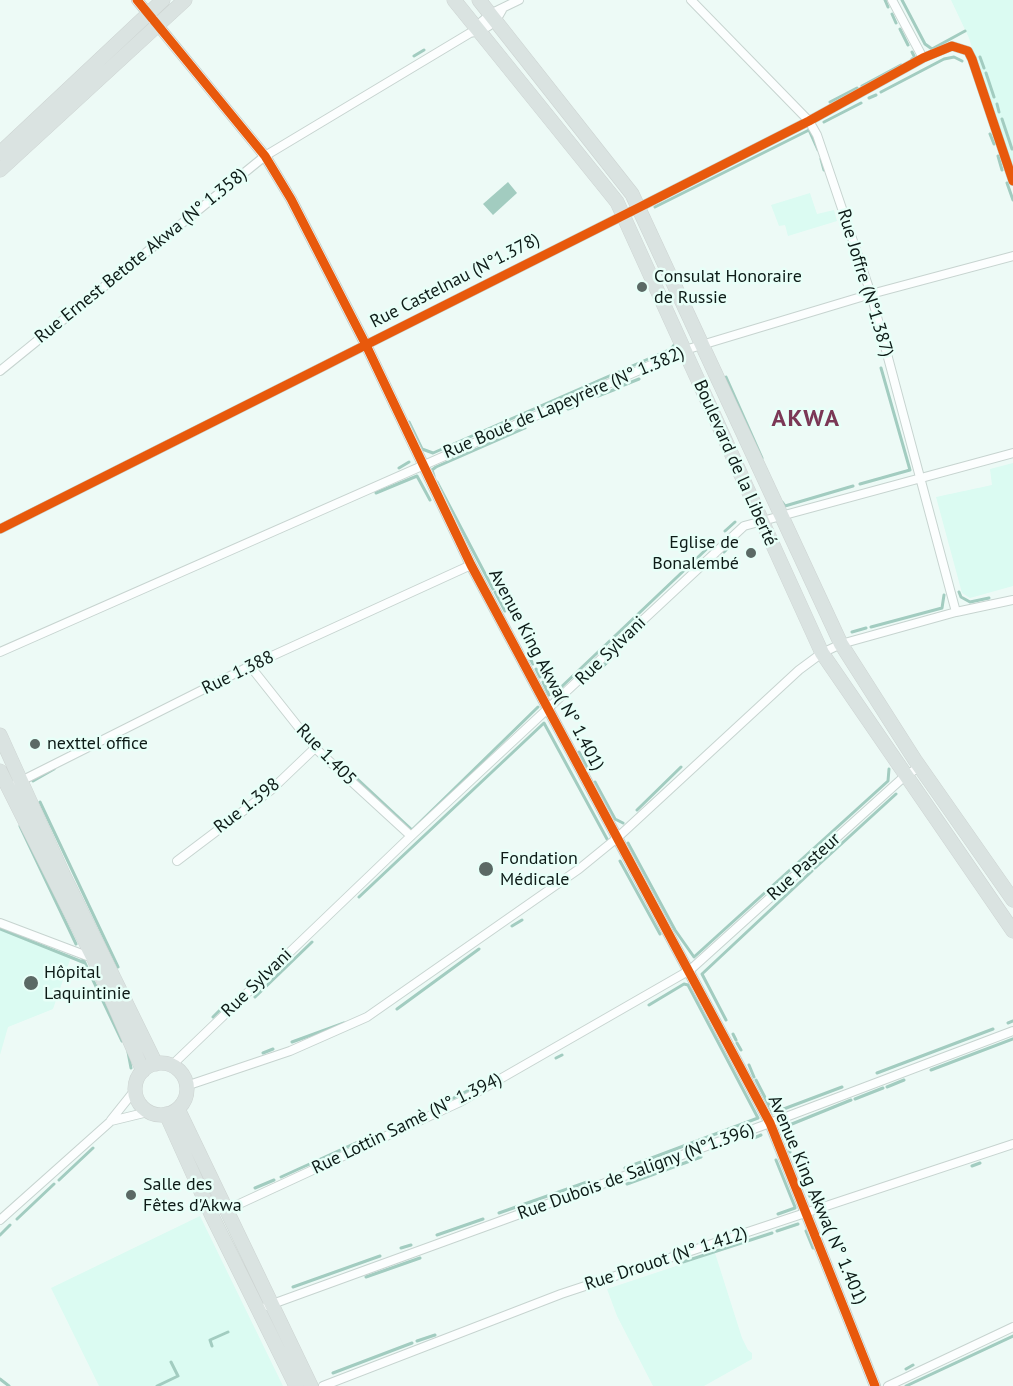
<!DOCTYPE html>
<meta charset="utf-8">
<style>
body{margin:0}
canvas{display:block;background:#edfaf6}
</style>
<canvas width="1013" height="1386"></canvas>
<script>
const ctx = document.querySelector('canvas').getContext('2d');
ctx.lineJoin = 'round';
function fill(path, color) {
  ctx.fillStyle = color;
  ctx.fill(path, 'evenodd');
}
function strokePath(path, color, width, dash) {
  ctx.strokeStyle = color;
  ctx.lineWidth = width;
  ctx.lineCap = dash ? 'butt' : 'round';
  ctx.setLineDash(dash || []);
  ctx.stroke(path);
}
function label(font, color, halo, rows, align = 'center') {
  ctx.font = font + ' "PT Sans",sans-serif';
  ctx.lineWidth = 5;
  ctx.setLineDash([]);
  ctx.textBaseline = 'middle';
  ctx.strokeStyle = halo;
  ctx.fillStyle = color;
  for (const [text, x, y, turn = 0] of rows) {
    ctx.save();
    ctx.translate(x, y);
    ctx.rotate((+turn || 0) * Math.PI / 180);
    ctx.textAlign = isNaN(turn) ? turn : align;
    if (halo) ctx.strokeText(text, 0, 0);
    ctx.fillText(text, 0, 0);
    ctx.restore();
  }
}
const built = new Path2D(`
 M 951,0 L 1013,0 L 1013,180 L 969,38 Z
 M 810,193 L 817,214 L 834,210 L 837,221 L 788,236 L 785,225 L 779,226 L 771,205 Z
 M 1013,463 L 1013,586 L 970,598 L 962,593 L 936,497 L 992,485 L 990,469 Z
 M 0,930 L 71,957 L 53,1009 L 8,1027 L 0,1055 Z
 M 200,1216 L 283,1386 L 99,1386 L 51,1288 Z
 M 715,1253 L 742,1338 L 748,1350 L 752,1353 L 752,1359 L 704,1386 L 653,1386 L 617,1316 L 607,1289 Z`);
const water = new Path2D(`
 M 508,182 L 517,193 L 493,215 L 483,204 Z`);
const stream = new Path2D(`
 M 885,0 L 888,7
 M 902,0 L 925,44 L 932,49 L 965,31
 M 892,14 L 896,23
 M 900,29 L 908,45
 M 912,52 L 915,58 L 912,59
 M 414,56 L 424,50
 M 980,57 L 984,68
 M 986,73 L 994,97
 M 862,86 L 901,65
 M 881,92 L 944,59 L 954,57 L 962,61
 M 869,98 L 876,95
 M 830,102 L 857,88
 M 997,104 L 999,112
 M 1002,119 L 1012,149
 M 824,122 L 861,103
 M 990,134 L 994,144
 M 998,156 L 1002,170
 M 821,159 L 824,170
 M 1007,183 L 1013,200
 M 655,207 L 809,130 L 818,150
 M 726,377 L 762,458
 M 624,385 L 639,379
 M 598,396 L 616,389
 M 568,409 L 578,405
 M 409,422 L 422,449 L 433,453 L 671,349 L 675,344
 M 399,468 L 409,462
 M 434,476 L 432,470 L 436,467 L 525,428
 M 437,482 L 493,589
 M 860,484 L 910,470 L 881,368
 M 376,493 L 417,476 L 430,500
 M 782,502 L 785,506 L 853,486
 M 725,531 L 735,522
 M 724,552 L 731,545
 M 495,592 L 505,611
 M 959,592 L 961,597 L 970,602 L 989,598
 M 871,627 L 942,608 L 944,595
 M 852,632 L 866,628
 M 527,653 L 533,664
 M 536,669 L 540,677
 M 597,672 L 613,657
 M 543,682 L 549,695
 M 557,691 L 715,541
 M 579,752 L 589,771
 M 338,761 L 412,830 L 538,707
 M 33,781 L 54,769
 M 595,782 L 615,819 L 623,823
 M 40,802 L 118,967
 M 637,810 L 681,767
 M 20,826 L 76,944
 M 628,843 L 675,930 L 694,957 L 888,781 L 889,769
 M 620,861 L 660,934
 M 815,868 L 896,794
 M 359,897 L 544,723 L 607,839
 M 512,926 L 522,920
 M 0,929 L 85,963
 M 82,957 L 122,1041
 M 255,997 L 312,942
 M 397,1009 L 479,949
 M 213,1017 L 222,1008
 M 726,1020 L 702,974 L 812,871
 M 1008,1023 L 1013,1021
 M 733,1034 L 736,1040
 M 292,1042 L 344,1023
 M 737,1043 L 741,1050
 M 128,1052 L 131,1068
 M 263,1053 L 273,1049
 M 556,1058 L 562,1055
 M 749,1065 L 754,1077
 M 931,1070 L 1013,1039
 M 877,1073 L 993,1029
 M 756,1080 L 773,1113 L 842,1087
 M 887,1087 L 904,1080
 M 855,1099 L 883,1088
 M 436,1107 L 473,1088
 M 754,1138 L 761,1135
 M 790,1152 L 782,1128 L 851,1100
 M 776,1160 L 795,1207
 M 972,1166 L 980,1163
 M 625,1168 L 758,1118 L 688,985 L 684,984 L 649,1005
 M 281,1177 L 371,1136
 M 59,1180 L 93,1148
 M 627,1184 L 701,1157
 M 255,1188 L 274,1180
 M 807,1191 L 813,1202
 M 499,1213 L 587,1182
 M 778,1214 L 795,1208
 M 17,1219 L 54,1184
 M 777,1231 L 798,1224
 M 806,1231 L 813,1248
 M 0,1235 L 10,1225
 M 437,1235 L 483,1219
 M 401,1248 L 411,1245
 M 683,1262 L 772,1233
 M 366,1277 L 420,1258
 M 293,1287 L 380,1256
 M 417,1341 L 435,1335
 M 212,1346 L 210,1340 L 228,1332
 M 906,1369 L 913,1365
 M 333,1373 L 412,1343
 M 0,1379 L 9,1386
 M 157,1386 L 178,1376 L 171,1362
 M 906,1386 L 1013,1336`);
const minor = new Path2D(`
 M 691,0 L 809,121 L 817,135 L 871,294 L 956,612
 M 892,0 L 923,58
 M 474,28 L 492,13 L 519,0
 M 0,371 L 265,156 L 470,33 C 485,31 495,24 502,10
 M 0,529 L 640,207 L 809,121 L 923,58 L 952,46 L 968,51 L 972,59 L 1013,181
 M 0,652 L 685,350 L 871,294 L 1013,256
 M 250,666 L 315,748 L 411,836
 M 17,783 L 250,666 L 471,565
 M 177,861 L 271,790 L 315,748
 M 0,923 L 95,959
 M 171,1066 L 411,836 L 744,526 L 1013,453
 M 186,1086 L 290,1051 L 367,1017 L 579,869 L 617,838 L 799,670 L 822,653 L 841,644 L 956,612 L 1013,600
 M 111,1120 L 135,1090
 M 224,1211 L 460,1102 L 690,970 L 906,775 L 920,767
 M 0,1220 L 111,1121 L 148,1112
 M 267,1306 L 770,1123 L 1013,1031
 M 323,1386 L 561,1294 L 1013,1144
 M 888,1386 L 1013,1327`);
const tertiary = new Path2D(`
 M 137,0 L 265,156 L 291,199 L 366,345 L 471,565 L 770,1123 L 875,1386`);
const primary = new Path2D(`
 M 454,0 L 617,202 L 822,653 L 1013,931
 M 479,0 L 632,194 L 841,644 L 915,760 L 1013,900
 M 0,153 L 163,0
 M 0,170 L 185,0
 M 0,735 L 63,874 L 156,1064
 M 0,771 L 94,959 L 143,1071
 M135 1089a26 26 0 1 1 52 0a26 26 0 1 1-52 0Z
 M 178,1109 L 311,1386
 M 166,1114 L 212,1216 L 296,1386`);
const cycleway = new Path2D(`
 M 137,0 L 265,156 L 291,199 L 366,345 L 471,565 L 770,1123 L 875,1386
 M 0,529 L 640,207 L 809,121 L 923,58 L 952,46 L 968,51 L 972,59 L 1013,181`);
const markers = [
 [642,287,6,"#5b6965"],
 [751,553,6,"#5b6965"],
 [35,744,6,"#5b6965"],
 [486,869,8,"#5b6965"],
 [31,983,8,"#5b6965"],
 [131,1195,6,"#5b6965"]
];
const streetNames = [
 ["Rue Ernest Betote Akwa (N° 1.358)",141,256,-39],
 ["Rue Castelnau (N°1.378)",455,281,-27],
 ["Rue Joffre (N°1.387)",865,283,73],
 ["Rue Boué de Lapeyrère (N° 1.382)",564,403,-23],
 ["Boulevard de la Liberté",735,463,66],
 ["Rue Sylvani",611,651,-44],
 ["Avenue King Akwa( N° 1.401)",546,670,62],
 ["Rue 1.388",238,673,-26],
 ["Rue 1.405",326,755,46],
 ["Rue 1.398",247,806,-38],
 ["Rue Pasteur",804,867,-42],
 ["Rue Sylvani",257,983,-44],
 ["Rue Lottin Samè (N° 1.394)",407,1124,-26],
 ["Rue Dubois de Saligny (N°1.396)",636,1172,-20],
 ["Avenue King Akwa( N° 1.401)",817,1200,67],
 ["Rue Drouot (N° 1.412)",666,1259,-18]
];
const poiNames = [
 ["Consulat Honoraire",654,277],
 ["de Russie",654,298],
 ["Eglise de",739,543,"right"],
 ["Bonalembé",739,564,"right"],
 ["nexttel office",47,744],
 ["Fondation",500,859],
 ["Médicale",500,880],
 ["Hôpital",44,973],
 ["Laquintinie",44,994],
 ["Salle des",143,1185],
 ["Fêtes d'Akwa",143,1206]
];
const districtNames = [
 ["AKWA",806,419]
];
fill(built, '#dbfbf2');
fill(water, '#a2ccc0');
strokePath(stream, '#a2ccc0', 3);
strokePath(minor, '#c7d4d0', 10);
strokePath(tertiary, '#c7d4d0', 12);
strokePath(primary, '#cdd4d2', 15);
strokePath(minor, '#fcfefe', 8);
strokePath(tertiary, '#fcfefe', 10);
strokePath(primary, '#dae3e1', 14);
strokePath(cycleway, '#e8590c', 9);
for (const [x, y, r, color] of markers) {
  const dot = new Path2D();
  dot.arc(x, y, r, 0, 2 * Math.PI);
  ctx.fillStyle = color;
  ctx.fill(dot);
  strokePath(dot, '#e8fff8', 2);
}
label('18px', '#0d1b17', '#e8fff8', streetNames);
label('18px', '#0d1b17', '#e8fff8', poiNames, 'left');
ctx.letterSpacing = '1.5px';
label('bold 24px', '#7b3856', '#e8fff8', districtNames);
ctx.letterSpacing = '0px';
</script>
